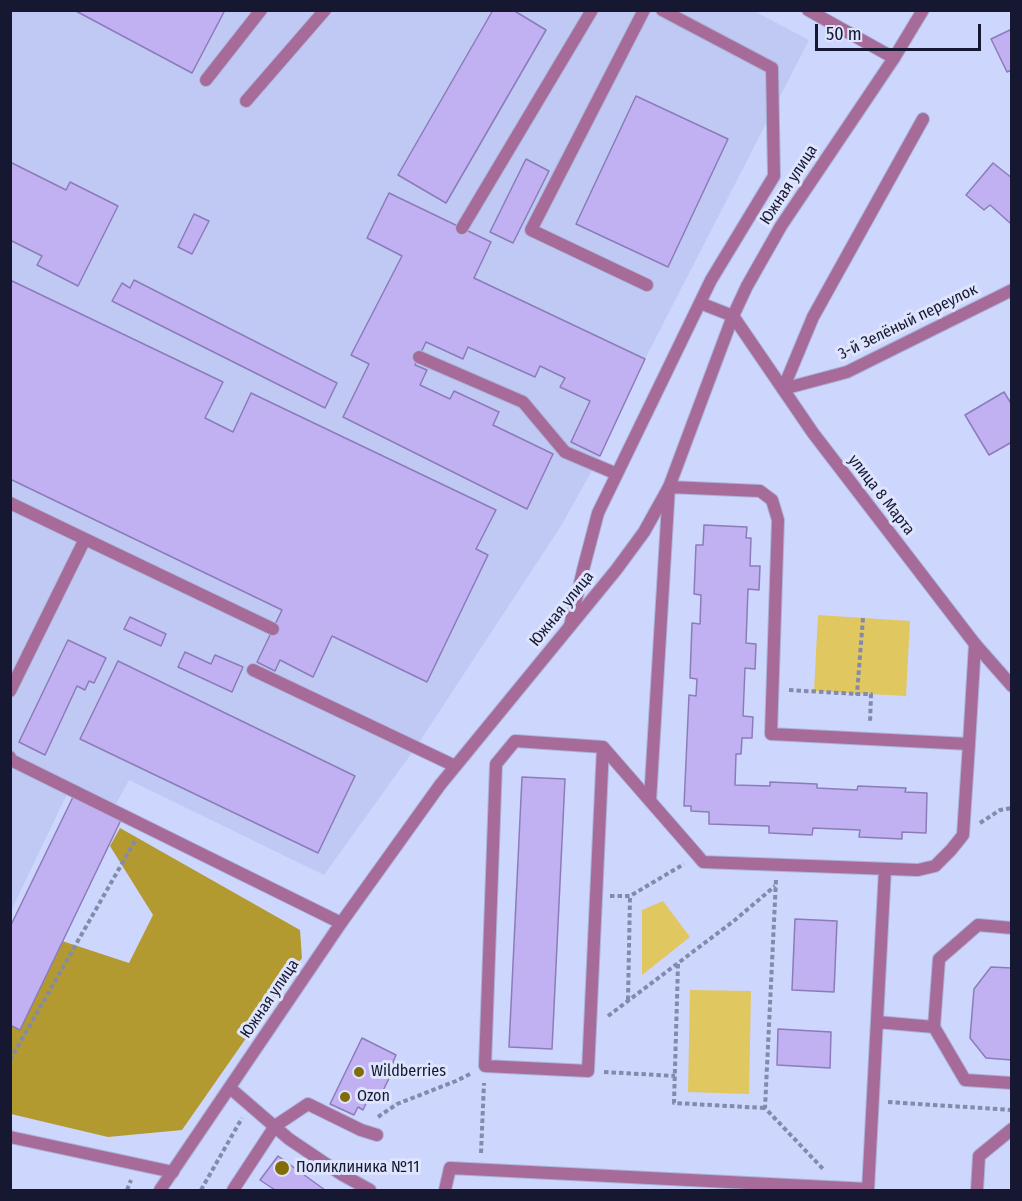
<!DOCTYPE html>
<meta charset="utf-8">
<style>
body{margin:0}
#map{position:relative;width:1022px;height:1201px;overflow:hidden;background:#cdd6fd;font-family:"Fira Sans Condensed",sans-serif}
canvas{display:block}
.frame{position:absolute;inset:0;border:12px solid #151830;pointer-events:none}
.scale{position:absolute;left:815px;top:24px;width:166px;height:27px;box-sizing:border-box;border:3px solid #151830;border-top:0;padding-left:8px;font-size:18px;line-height:21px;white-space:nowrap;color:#151830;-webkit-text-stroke:4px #dee4fe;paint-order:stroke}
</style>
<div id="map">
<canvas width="1022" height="1201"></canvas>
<div class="frame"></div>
<div class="scale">50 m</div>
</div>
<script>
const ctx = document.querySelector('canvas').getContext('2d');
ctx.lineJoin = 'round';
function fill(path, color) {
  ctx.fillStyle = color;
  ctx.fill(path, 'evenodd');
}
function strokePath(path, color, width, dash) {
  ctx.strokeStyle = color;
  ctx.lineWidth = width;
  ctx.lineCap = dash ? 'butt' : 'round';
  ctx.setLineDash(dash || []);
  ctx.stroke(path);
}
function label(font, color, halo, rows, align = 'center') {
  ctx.font = font + ' "Fira Sans Condensed",sans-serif';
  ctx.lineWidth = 6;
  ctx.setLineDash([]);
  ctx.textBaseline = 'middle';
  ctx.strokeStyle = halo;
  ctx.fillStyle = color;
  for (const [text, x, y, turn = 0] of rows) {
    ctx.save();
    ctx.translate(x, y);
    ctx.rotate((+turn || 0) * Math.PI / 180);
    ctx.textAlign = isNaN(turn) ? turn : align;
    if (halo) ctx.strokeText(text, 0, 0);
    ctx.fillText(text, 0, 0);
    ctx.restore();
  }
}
const built = new Path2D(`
 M 752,10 L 809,40 L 645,359 L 600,456 L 561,526 L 416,747 L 324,875 L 129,780 L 110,815 L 67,794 L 11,911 L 11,11 Z`);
const green = new Path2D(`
 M 818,615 L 910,621 L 906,696 L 814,691 Z
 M 663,901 L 690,937 L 642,975 L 642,910 Z
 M 690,990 L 751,991 L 749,1094 L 688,1092 Z`);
const forest = new Path2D(`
 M 120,828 L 300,930 L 302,958 L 182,1130 L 108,1137 L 11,1114 L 10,1031 L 56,939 L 129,963 L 153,915 L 110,846 Z`);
const building = new Path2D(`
 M 74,10 L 225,10 L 192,73 Z
 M 493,10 L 513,10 L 546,30 L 446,203 L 398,175 Z
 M 1012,29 L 1012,70 L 1007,72 L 991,39 Z
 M 636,96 L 728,139 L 668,267 L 576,224 Z
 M 526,159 L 549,171 L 513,243 L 490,232 Z
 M 10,162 L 66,190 L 70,182 L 118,206 L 78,286 L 37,265 L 42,256 L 10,240 Z
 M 993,163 L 1012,178 L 1012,221 L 1010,223 L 990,205 L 984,210 L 966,195 Z
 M 389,193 L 491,242 L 474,278 L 645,359 L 600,456 L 571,442 L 590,401 L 560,387 L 565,378 L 540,366 L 535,377 L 468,347 L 463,359 L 426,342 L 415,365 L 427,370 L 420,385 L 450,399 L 454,391 L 499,412 L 493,425 L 553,454 L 527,509 L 343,417 L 369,364 L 351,355 L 402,256 L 367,238 Z
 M 194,214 L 209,221 L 192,254 L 178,247 Z
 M 10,280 L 223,382 L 205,418 L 233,432 L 251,393 L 496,510 L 476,549 L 488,555 L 427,682 L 332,636 L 313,677 L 280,660 L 275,671 L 257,662 L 282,610 L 10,479 Z
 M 134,280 L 337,383 L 325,408 L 112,301 L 122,283 L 130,288 Z
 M 1004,392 L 1012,405 L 1012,442 L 989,455 L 965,415 Z
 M 704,525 L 747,527 L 746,538 L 751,538 L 750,566 L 760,566 L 759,590 L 748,589 L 746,643 L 756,644 L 755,669 L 745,668 L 743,716 L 753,717 L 752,738 L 742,738 L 741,754 L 736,754 L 735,785 L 770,786 L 770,782 L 817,784 L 817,788 L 857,790 L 858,786 L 906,788 L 905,792 L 927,793 L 926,833 L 902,832 L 902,839 L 859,837 L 860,830 L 813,828 L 812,835 L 769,833 L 769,826 L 709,824 L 709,812 L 691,811 L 691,806 L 684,806 L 689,695 L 696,696 L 697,679 L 690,678 L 692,623 L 700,624 L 701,595 L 694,594 L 696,545 L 703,545 Z
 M 130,617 L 166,634 L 161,646 L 124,629 Z
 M 68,640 L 106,658 L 94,683 L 89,681 L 85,690 L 77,686 L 45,755 L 19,742 Z
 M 185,652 L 211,664 L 215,655 L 243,667 L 232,692 L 178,667 Z
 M 118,661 L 355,776 L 318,853 L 80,739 Z
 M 522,777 L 565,779 L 552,1049 L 509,1047 Z
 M 73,797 L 121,820 L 20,1030 L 10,1025 L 10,927 Z
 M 795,919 L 837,921 L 834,992 L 792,990 Z
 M 991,967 L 1012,968 L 1012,1060 L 986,1058 L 970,1038 L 974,989 Z
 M 778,1029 L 831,1032 L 830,1068 L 777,1065 Z
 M 362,1038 L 396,1055 L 393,1062 L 396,1064 L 377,1103 L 368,1099 L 363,1110 L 358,1107 L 354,1115 L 330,1104 Z
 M 278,1156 L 325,1190 L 275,1190 L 260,1180 Z`);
const path = new Path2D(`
 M 863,618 L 857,694 L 871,694 L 870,723
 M 789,690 L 857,694
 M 980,823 L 1000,810 L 1012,808
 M 776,880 L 765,1108 L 824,1170
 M 610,896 L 630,896 L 684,864
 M 678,964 L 674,1103 L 765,1108
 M 628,1000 L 630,896
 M 608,1016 L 735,920 L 775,886
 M 10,1060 L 136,839
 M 604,1072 L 675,1076
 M 888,1102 L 1012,1110
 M 378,1117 L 397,1104 L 456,1081 L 472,1073
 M 481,1153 L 484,1083
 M 127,1190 L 131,1180
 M 201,1190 L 242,1118`);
const service = new Path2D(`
 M 644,10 L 531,230 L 647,285
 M 206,80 L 261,10
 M 246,101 L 325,10
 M 462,228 L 592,10
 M 700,303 L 733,316
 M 419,357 L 523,402 L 565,452 L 617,474
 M 783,389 L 813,317 L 923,119
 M 10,503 L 85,539 L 10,691
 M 85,539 L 273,629
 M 570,626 L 583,570 L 598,513 L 711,280 L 774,176 L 772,68 L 662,10
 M 253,670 L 455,766
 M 969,744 L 975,644
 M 603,747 L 588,1071 L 485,1066 L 496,764 L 515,741 L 603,747 L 698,856 L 703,862 L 918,870 L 935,866 L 951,850 L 963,835 L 969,744 L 771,734 L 778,520 L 772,500 L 760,491 L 669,487 L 650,801
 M 10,757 L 11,760 L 341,923
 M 1012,928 L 978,925 L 939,959 L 934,1027 L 965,1080 L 1012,1083
 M 877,1022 L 934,1027
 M 230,1088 L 289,1139 L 341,1174 L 370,1190
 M 10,1137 L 173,1172
 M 233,1190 L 275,1126 L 308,1104 L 361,1130 L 377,1135
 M 445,1190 L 450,1168 L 868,1189
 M 868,1190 L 885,869
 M 977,1190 L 979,1156 L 1012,1129`);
const minor = new Path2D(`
 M 894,58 L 923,10
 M 733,316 L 813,433 L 975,644 L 1012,686
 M 783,389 L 847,372 L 1012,290`);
const tertiary = new Path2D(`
 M 160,1190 L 341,923 L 440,785 L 616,570 L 644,532 L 669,487 L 733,316 L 747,286 L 781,226 L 894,58 L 808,10`);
const markers = [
 [359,1072,6,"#816c06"],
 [345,1097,6,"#816c06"],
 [282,1168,8,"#816c06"]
];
const streetNames = [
 ["Южная улица",789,185,-57],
 ["3-й Зелёный переулок",908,322,-26],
 ["улица 8 Марта",881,495,52],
 ["Южная улица",562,609,-51],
 ["Южная улица",270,999,-56]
];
const poiNames = [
 ["Wildberries",371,1072],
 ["Ozon",357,1097],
 ["Поликлиника №11",296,1168]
];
fill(built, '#bfc9f4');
fill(green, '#e1c75f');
fill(forest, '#b29a31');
fill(building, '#c1b1f2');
strokePath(building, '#8b7cb9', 1.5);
strokePath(service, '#acb4d8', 14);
strokePath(minor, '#acb4d8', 14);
strokePath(tertiary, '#acb4d8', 14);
strokePath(path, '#838aab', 4, [4.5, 3]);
strokePath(service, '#a66b99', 12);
strokePath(minor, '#a66b99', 12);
strokePath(tertiary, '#a66b99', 12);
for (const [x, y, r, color] of markers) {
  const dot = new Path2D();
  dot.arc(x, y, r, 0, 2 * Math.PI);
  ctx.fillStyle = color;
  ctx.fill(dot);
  strokePath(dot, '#dee4fe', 2);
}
label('16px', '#151830', '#dee4fe', streetNames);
label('16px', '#151830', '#dee4fe', poiNames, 'left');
</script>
